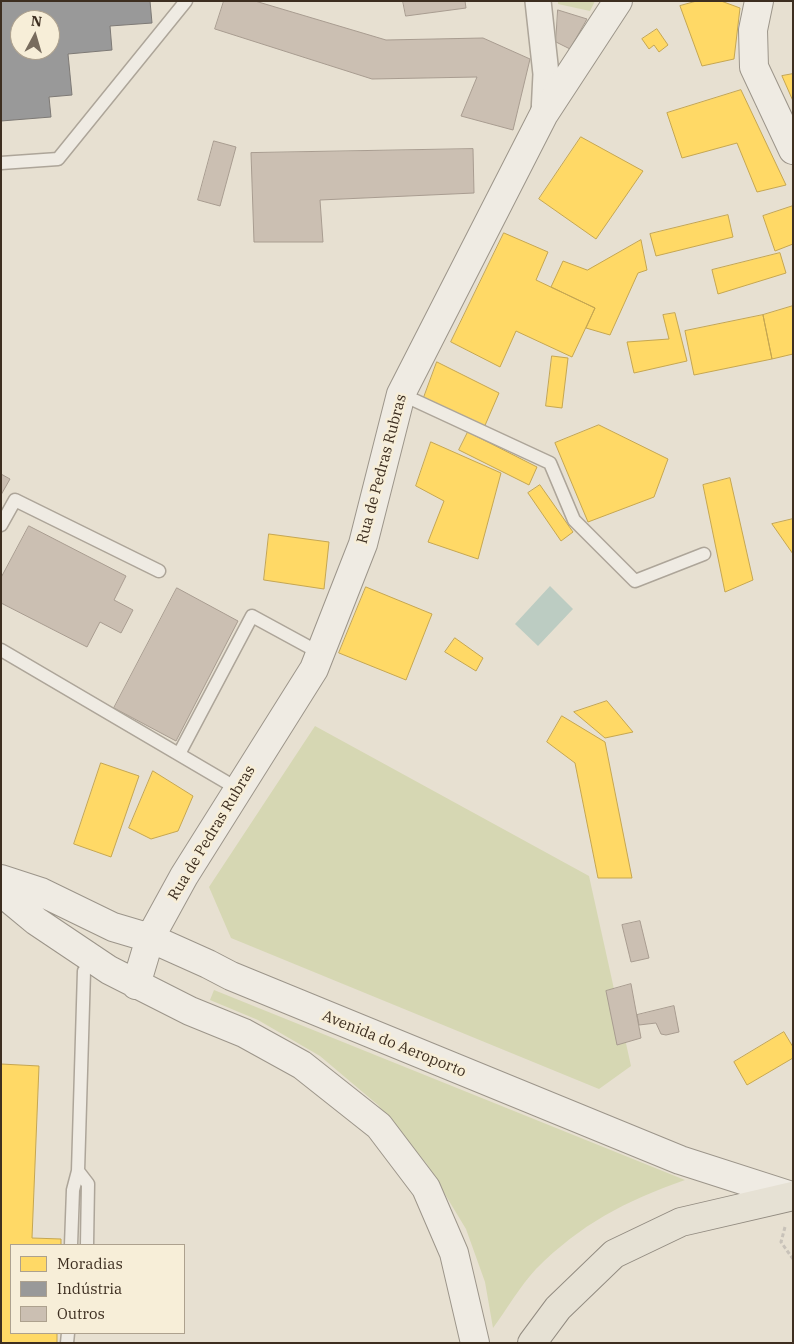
<!DOCTYPE html>
<meta charset="utf-8">
<style>
body{margin:0}
#map{position:relative;width:794px;height:1344px;overflow:hidden;background:#e7e0d1;font-family:"IBM Plex Serif",serif}
canvas{display:block}
.frame{position:absolute;inset:0;border:2px solid #3d2e20;pointer-events:none}
.legend{position:absolute;left:10px;top:1244px;width:175px;height:90px;box-sizing:border-box;background:#f7eed8;border:1px solid #ada18e;margin:0;padding:6px 9px;list-style:none;font-size:15px;color:#3d2e20}
.legend li{display:flex;align-items:center;gap:10px;height:25px}
.legend b{width:25px;border:1px solid #ada18e}
.north{position:absolute;left:10px;top:10px;width:50px;height:50px;box-sizing:border-box;background:#f7eed8;border:1px solid #ada18e;border-radius:50%;rotate:6deg;font-size:14px;font-weight:700;line-height:20px;text-align:center;color:#3d2e20}
.north::after{content:'';display:block;margin:auto;width:18px;height:22px;background:#786c5e;clip-path:polygon(50% 0,100% 100%,50% 72%,0 100%)}
</style>
<div id="map">
<canvas width="794" height="1344"></canvas>
<div class="frame"></div>
<ul class="legend">
<li><b style="height:14px;background:#ffd966"></b>Moradias</li>
<li><b style="height:14px;background:#999"></b>Indústria</li>
<li><b style="height:14px;background:#cbbfb2"></b>Outros</li>
</ul>
<div class="north">N</div>
</div>
<script>
const ctx = document.querySelector('canvas').getContext('2d');
ctx.lineJoin = 'round';
function fill(path, color) {
  ctx.fillStyle = color;
  ctx.fill(path, 'evenodd');
}
function strokePath(path, color, width, dash) {
  ctx.strokeStyle = color;
  ctx.lineWidth = width;
  ctx.lineCap = dash ? 'butt' : 'round';
  ctx.setLineDash(dash || []);
  ctx.stroke(path);
}
function label(font, color, halo, rows, align = 'center') {
  ctx.font = font + ' "IBM Plex Serif",serif';
  ctx.lineWidth = 5;
  ctx.setLineDash([]);
  ctx.textBaseline = 'middle';
  ctx.strokeStyle = halo;
  ctx.fillStyle = color;
  for (const [text, x, y, turn = 0] of rows) {
    ctx.save();
    ctx.translate(x, y);
    ctx.rotate((+turn || 0) * Math.PI / 180);
    ctx.textAlign = isNaN(turn) ? turn : align;
    if (halo) ctx.strokeText(text, 0, 0);
    ctx.fillText(text, 0, 0);
    ctx.restore();
  }
}
const green = new Path2D(`
 M 558,1 L 595,1 L 590,11 L 558,4 Z
 M 315,726 L 589,876 L 631,1066 L 599,1089 L 231,938 L 209,887 Z
 M 214,990 L 685,1180 C 625,1201 581,1224 536,1269 C 520,1286 507,1309 493,1328 L 485,1282 L 466,1229 L 426,1163 L 378,1105 L 320,1056 L 258,1020 L 210,1000 Z`);
const water = new Path2D(`
 M 550,586 L 573,609 L 538,646 L 515,624 Z`);
const homes = new Path2D(`
 M 697,1 L 721,1 L 740,8 L 734,59 L 702,66 L 680,6 Z
 M 657,29 L 668,45 L 659,52 L 654,45 L 649,49 L 642,39 Z
 M 793,74 L 793,101 L 782,76 Z
 M 741,90 L 786,185 L 757,192 L 737,143 L 682,158 L 667,113 Z
 M 581,137 L 643,171 L 596,239 L 539,199 Z
 M 793,206 L 793,244 L 775,251 L 763,216 Z
 M 728,215 L 733,237 L 656,256 L 650,234 Z
 M 504,233 L 548,252 L 536,280 L 595,308 L 572,357 L 516,331 L 500,367 L 451,342 Z
 M 641,240 L 647,270 L 638,273 L 610,335 L 586,328 L 595,308 L 551,287 L 563,261 L 587,270 Z
 M 780,253 L 786,273 L 718,294 L 712,270 Z
 M 793,306 L 793,354 L 772,359 L 763,315 Z
 M 675,313 L 687,361 L 634,373 L 627,342 L 669,339 L 663,315 Z
 M 763,315 L 772,359 L 694,375 L 685,331 Z
 M 552,356 L 568,358 L 562,408 L 546,406 Z
 M 437,362 L 499,393 L 483,430 L 423,400 Z
 M 599,425 L 668,459 L 654,497 L 588,522 L 555,443 Z
 M 468,432 L 537,467 L 529,485 L 459,450 Z
 M 431,442 L 501,473 L 478,559 L 428,542 L 444,501 L 416,486 Z
 M 730,478 L 753,580 L 725,592 L 703,485 Z
 M 540,485 L 573,532 L 561,541 L 528,493 Z
 M 793,519 L 793,554 L 772,524 Z
 M 269,534 L 329,542 L 324,589 L 264,580 Z
 M 366,587 L 432,614 L 406,680 L 339,653 Z
 M 455,638 L 483,658 L 476,671 L 445,652 Z
 M 607,701 L 633,732 L 605,738 L 574,712 Z
 M 562,716 L 605,742 L 632,878 L 598,878 L 575,763 L 547,742 Z
 M 101,763 L 139,776 L 111,857 L 74,844 Z
 M 153,771 L 193,796 L 178,831 L 151,839 L 129,828 Z
 M 784,1032 L 793,1047 L 793,1058 L 747,1085 L 734,1062 Z
 M 1,1064 L 39,1066 L 32,1238 L 61,1239 L 61,1245 L 11,1245 L 11,1333 L 57,1333 L 57,1343 L 1,1343 Z`);
const industry = new Path2D(`
 M 1,1 L 150,1 L 152,23 L 110,26 L 112,50 L 68,54 L 72,95 L 49,97 L 51,117 L 1,121 ZM 20,20 L 50,20 L 50,50 L 20,50 Z`);
const building = new Path2D(`
 M 224,1 L 255,1 L 386,40 L 483,38 L 530,59 L 513,130 L 461,116 L 477,77 L 372,79 L 215,29 Z
 M 403,1 L 465,1 L 466,8 L 406,16 Z
 M 558,10 L 587,19 L 570,49 L 556,42 Z
 M 214,141 L 236,147 L 220,206 L 198,200 Z
 M 473,149 L 474,193 L 320,200 L 323,242 L 254,242 L 251,153 Z
 M 1,474 L 10,479 L 1,495 Z
 M 29,526 L 126,576 L 114,600 L 133,610 L 121,633 L 100,622 L 87,647 L 1,603 L 1,578 Z
 M 177,588 L 238,621 L 176,741 L 114,708 Z
 M 640,921 L 649,958 L 631,962 L 622,925 Z
 M 631,984 L 641,1038 L 617,1045 L 606,991 Z
 M 674,1006 L 679,1032 L 666,1035 L 661,1034 L 656,1023 L 639,1025 L 637,1015 Z`);
const path = new Path2D(`
 M 785,1227 L 781,1242 L 793,1259`);
const lane = new Path2D(`
 M 1,163 L 58,159 L 186,1
 M 401,394 L 550,463 L 574,520 L 635,581 L 704,554
 M 1,525 L 15,500 L 159,571
 M 1,650 L 238,789
 M 179,754 L 252,616 L 320,653
 M 78,1171 L 88,1184 L 87,1245
 M 71,1245 L 73,1190 L 78,1171 L 84,971
 M 67,1343 L 68,1333`);
const street = new Path2D(`
 M 538,1 L 546,74 L 544,114`);
const secondary = new Path2D(`
 M 759,1 L 753,30 L 754,67 L 793,150
 M 1,879 L 41,892 L 113,927 L 150,938 L 208,964 L 231,976 L 680,1160 L 792,1196
 M 1,892 L 36,921 L 109,970 L 190,1011 L 244,1033 L 302,1065 L 379,1126 L 426,1188 L 454,1253 L 475,1343
 M 136,985 L 150,938 L 184,876 L 314,669 L 363,544 L 401,394 L 544,114 L 618,1`);
const primary = new Path2D(`
 M 532,1343 L 558,1308 L 614,1254 L 681,1222 L 793,1196`);
const streetNames = [
 ["Rua de Pedras Rubras",382,469,-75],
 ["Rua de Pedras Rubras",212,833,-59],
 ["Avenida do Aeroporto",394,1044,22]
];
fill(green, '#d6d7b3');
fill(water, '#bcccc2');
fill(homes, '#ffd966');
strokePath(homes, '#c5a651', 1);
fill(industry, '#999');
strokePath(industry, '#7d7975', 1);
fill(building, '#cbbfb2');
strokePath(building, '#a89c90', 1);
strokePath(lane, '#ada599', 15);
strokePath(street, '#ada599', 28);
strokePath(secondary, '#9c958a', 30);
strokePath(primary, '#928b80', 30);
strokePath(path, '#c8c2b9', 3, [4, 2.5]);
strokePath(lane, '#efebe3', 12);
strokePath(street, '#efebe3', 25);
strokePath(secondary, '#efebe3', 28);
strokePath(primary, '#e6e1d4', 28);
label('15px', '#3d2e20', '#f7eed8', streetNames);
</script>
